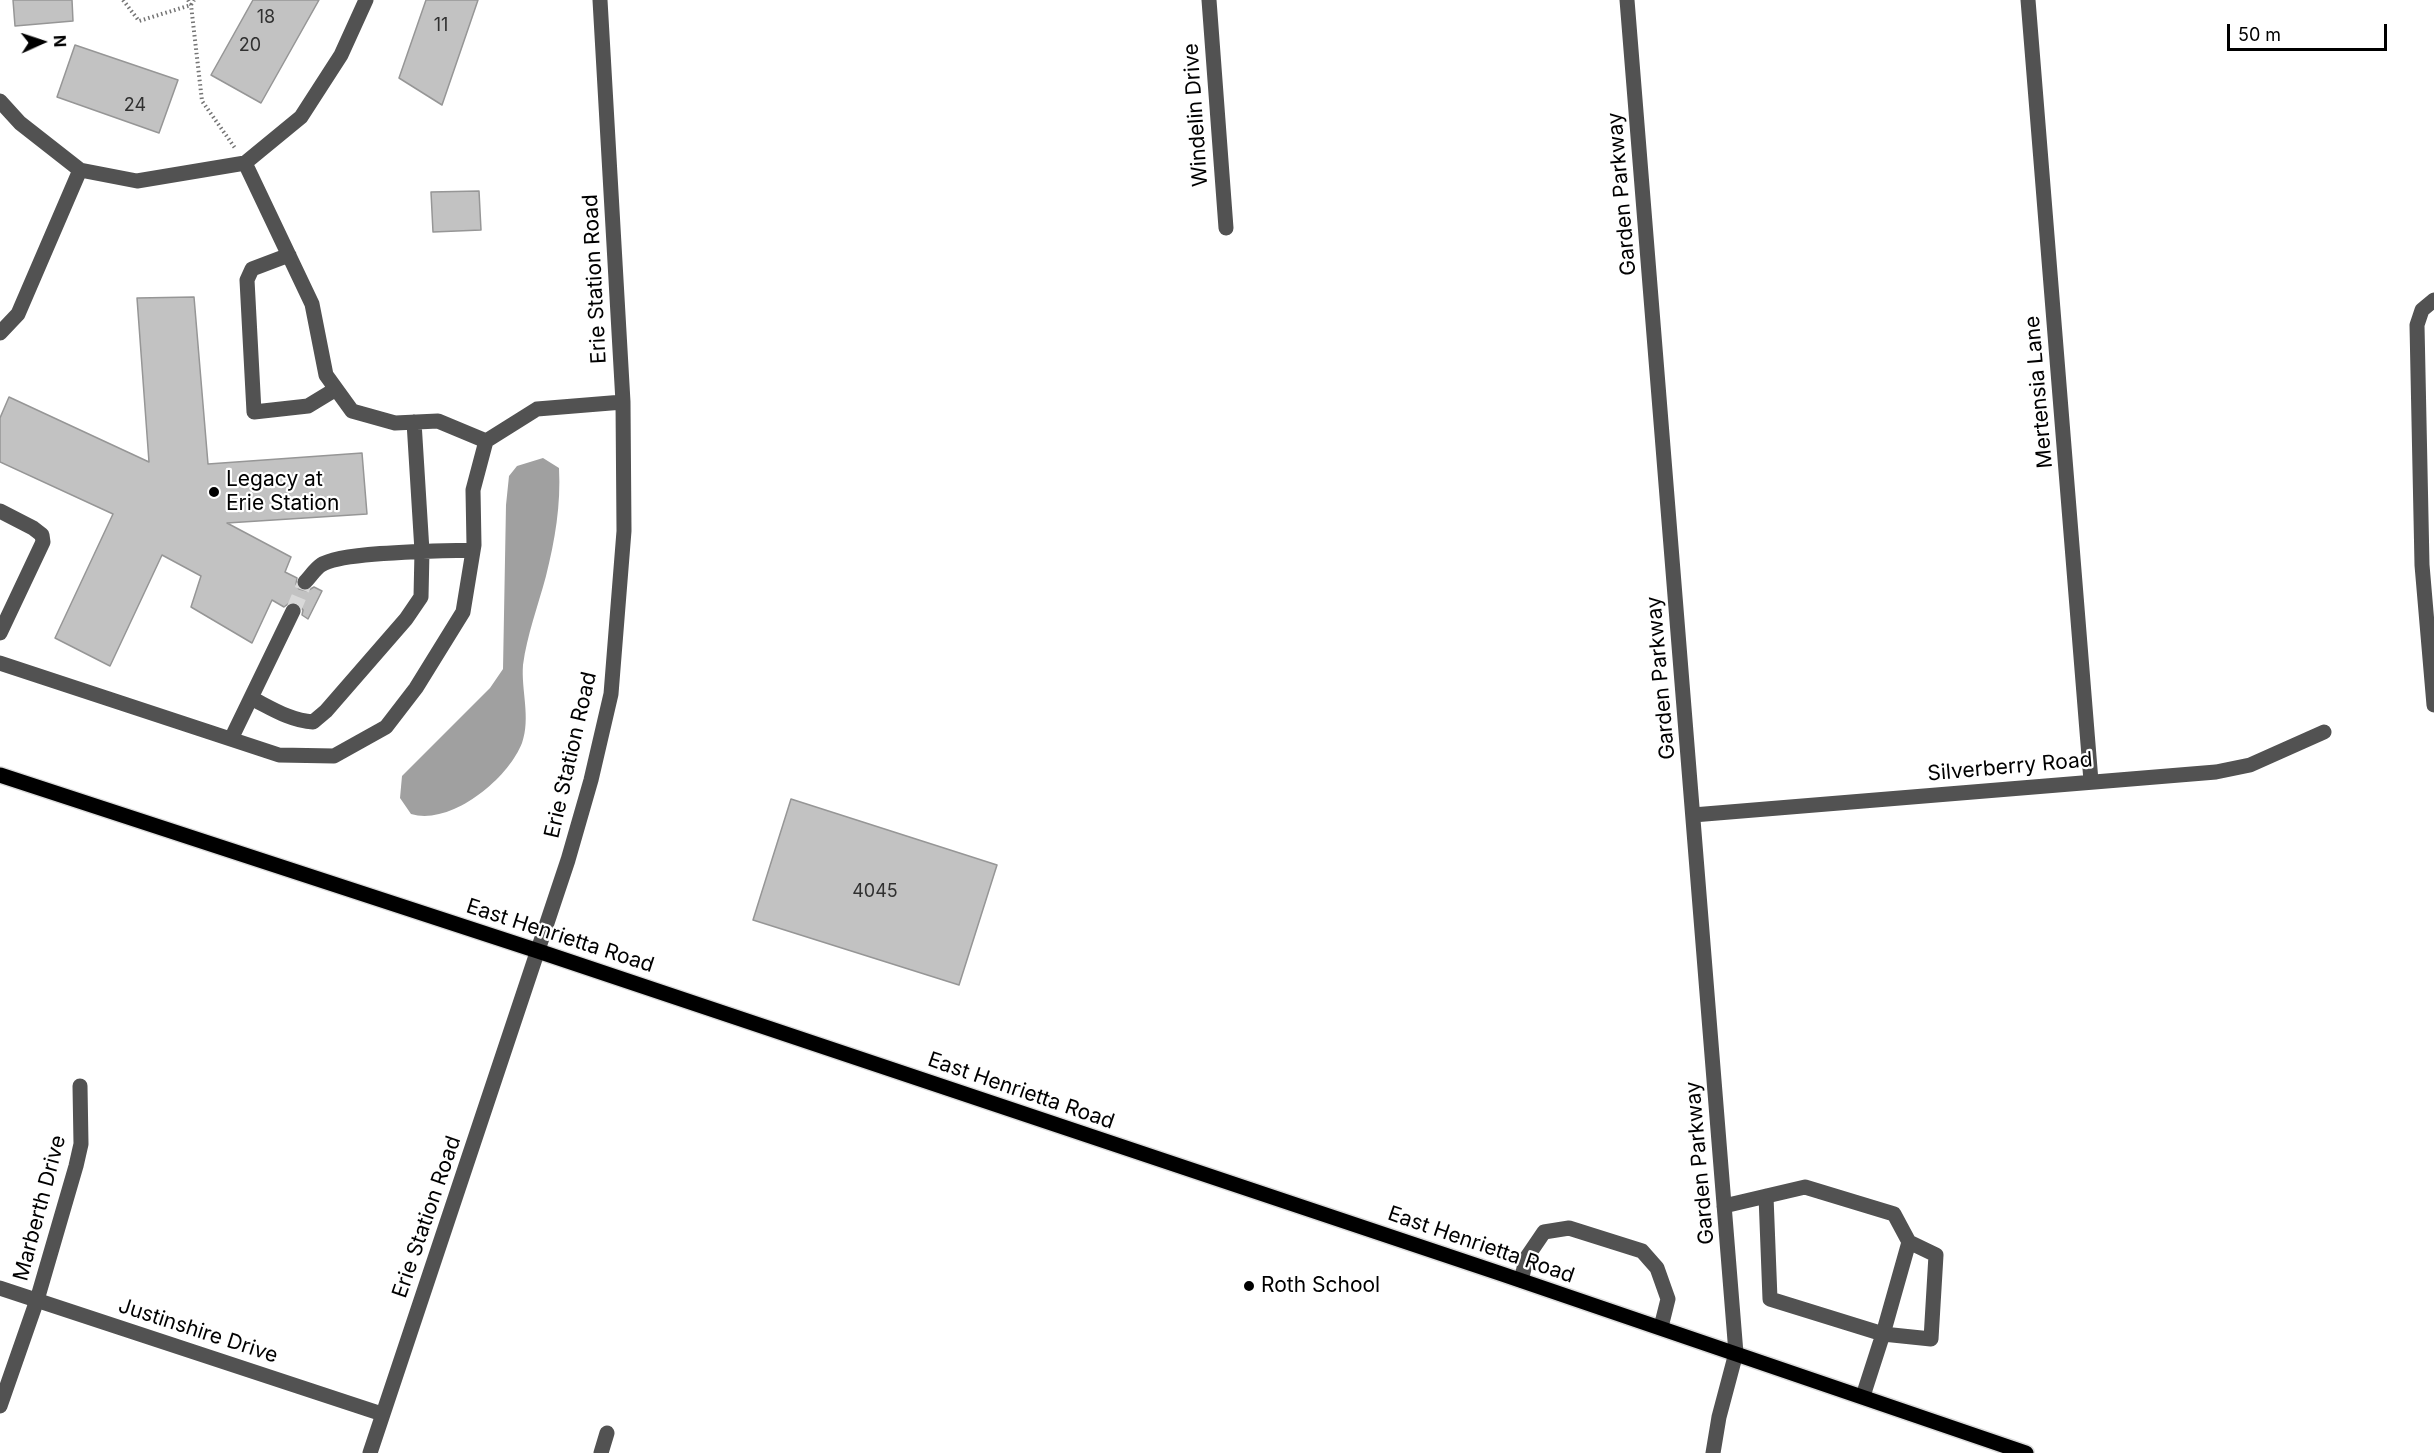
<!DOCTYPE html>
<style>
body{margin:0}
#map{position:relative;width:2434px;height:1453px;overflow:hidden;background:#fff;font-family:Inter,sans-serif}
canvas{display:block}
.north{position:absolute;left:12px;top:12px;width:60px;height:60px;-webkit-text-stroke:4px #fff;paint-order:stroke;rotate:87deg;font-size:16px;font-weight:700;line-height:24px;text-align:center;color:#000}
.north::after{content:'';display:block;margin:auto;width:21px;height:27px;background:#000;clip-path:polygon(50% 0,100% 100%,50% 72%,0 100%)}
.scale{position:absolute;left:2227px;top:24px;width:160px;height:27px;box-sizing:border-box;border:3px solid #000;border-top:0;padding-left:8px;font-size:18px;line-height:21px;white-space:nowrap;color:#000;-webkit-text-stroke:4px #fff;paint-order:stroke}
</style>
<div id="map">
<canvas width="2434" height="1453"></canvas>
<div class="north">N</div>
<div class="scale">50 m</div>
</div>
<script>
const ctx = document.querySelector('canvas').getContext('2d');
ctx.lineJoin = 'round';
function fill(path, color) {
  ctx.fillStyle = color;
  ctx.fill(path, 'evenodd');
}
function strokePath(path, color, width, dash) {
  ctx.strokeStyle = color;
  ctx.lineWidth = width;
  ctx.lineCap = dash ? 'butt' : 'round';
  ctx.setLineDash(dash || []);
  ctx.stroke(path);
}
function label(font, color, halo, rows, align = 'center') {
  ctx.font = font + ' Inter,sans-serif';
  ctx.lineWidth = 4.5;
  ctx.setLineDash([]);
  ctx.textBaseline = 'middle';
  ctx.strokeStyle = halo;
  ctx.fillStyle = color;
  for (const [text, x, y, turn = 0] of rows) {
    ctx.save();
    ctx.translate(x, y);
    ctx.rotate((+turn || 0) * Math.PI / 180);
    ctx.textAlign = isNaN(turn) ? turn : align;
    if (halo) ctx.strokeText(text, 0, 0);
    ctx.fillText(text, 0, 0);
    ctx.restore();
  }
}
const water = new Path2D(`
 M 543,458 L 559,468 C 561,505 555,540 546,576 C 538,606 527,635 523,665 C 521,690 531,718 522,743 C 508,779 451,826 411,814 L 400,798 L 402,776 L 490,688 L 503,669 L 506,505 L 509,476 L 517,466 Z`);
const building = new Path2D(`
 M 13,0 L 72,0 L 73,21 L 15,26 Z
 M 253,0 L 319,0 L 261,103 L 211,75 Z
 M 426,0 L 478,0 L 442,105 L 399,78 Z
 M 75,45 L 178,80 L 159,133 L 57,97 Z
 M 479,191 L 481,230 L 433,232 L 431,192 Z
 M 194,297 L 208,464 L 362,453 L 367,514 L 227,523 L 291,557 L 285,572 L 297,578 L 296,584 L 299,589 L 307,591 L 314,587 L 322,591 L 308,619 L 302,615 L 303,610 L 298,603 L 292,601 L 284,607 L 272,600 L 252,643 L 191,607 L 201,576 L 162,555 L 110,666 L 55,638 L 113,514 L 0,462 L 0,418 L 9,397 L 149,462 L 137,298 Z
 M 791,799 L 997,865 L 959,985 L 753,920 Z`);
const minorTunnel = new Path2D(`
 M 293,611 L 305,582`);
const path = new Path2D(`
 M 123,0 L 139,21 L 191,5 L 194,0
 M 188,0 L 191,5 L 202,101 L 235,148`);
const minor = new Path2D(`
 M 1209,0 L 1226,228
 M 1627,0 L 1736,1353 L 1719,1417 L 1713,1453
 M 2028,0 L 2091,781
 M 0,101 L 20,123 L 80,170 L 137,181 L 245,163 L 301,117 L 341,55 L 366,0
 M 245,163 L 312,304 L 326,375 L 352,411 L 395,423 L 438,421 L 486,441
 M 289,255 L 252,269 L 247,280 L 254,412 L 308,406 L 336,389
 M 2434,300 L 2422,310 L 2417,325 L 2422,565 L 2434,705
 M 0,333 L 18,314 L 80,170
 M 0,511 L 33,528 L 42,535 L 43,542 L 0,633
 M 305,582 C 310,577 315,569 321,565 C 341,551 444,551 473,550
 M 0,663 L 279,755 L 334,756 L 386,727 L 416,688 L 463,612 L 474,545 L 473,490 L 486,441 L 537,409 L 623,402
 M 251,698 C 271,708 291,721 313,722 L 326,711 L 406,619 L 421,597 L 422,551 L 414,422
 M 231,739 L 293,611
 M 1693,815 L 2216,772 L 2250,765 L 2324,732
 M 1766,1196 L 1770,1299 L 1883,1334 L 1909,1242
 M 1724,1206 L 1805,1187 L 1894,1214 L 1909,1242 L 1936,1255 L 1931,1339 L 1883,1334 L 1863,1396
 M 1521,1280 L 1527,1257 L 1544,1232 L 1569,1228 L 1642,1251 L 1657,1268 L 1668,1299 L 1661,1327
 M 0,1288 L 382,1414
 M 0,1406 L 37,1300 L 76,1166 L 81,1144 L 80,1086
 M 370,1453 L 568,860 L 591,780 L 611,694 L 624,531 L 623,402 L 600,0
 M 601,1453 L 607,1433`);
const major = new Path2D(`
 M 0,775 L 538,951 L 1499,1273 L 2026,1453`);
const markers = [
 [214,492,6,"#000"],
 [1249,1286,6,"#000"]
];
const numberNames = [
 ["18",266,18],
 ["11",441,26],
 ["20",250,46],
 ["24",135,106],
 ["4045",875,892]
];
const streetNames = [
 ["Windelin Drive",1196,115,-94],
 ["Garden Parkway",1622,194,-95],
 ["Erie Station Road",595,279,-93],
 ["Mertensia Lane",2039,392,-95],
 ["Garden Parkway",1661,678,-95],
 ["Erie Station Road",571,755,-77],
 ["Silverberry Road",2010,767,-5],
 ["East Henrietta Road",560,936,18],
 ["East Henrietta Road",1021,1091,19],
 ["Garden Parkway",1700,1163,-95],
 ["Marberth Drive",40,1208,-75],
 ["Erie Station Road",427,1217,-71],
 ["East Henrietta Road",1481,1245,19],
 ["Justinshire Drive",198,1331,18]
];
const poiNames = [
 ["Legacy at",226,480],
 ["Erie Station",226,504],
 ["Roth School",1261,1286]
];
fill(water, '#a0a0a0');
fill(building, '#c2c2c2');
strokePath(building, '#969696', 1.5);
strokePath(minorTunnel, '#d9d9d9', 15, [15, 8]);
strokePath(major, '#dbdbdb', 18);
strokePath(path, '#747474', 4, [1.5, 3]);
strokePath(minor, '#525252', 15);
strokePath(major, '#000', 15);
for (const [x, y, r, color] of markers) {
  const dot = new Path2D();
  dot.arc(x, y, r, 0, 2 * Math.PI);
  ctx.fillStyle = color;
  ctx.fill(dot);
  strokePath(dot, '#fff', 2);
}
label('18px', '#303030', null, numberNames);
label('21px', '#000', '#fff', streetNames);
label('21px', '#000', '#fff', poiNames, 'left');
</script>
